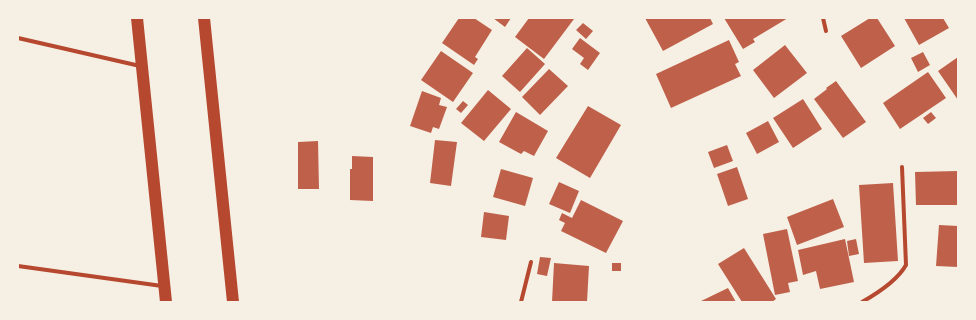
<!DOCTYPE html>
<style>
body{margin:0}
#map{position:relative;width:976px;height:320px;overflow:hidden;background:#f6efe4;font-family:"Libre Baskerville",serif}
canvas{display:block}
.frame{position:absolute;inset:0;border:19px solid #f6efe4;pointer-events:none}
</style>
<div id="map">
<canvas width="976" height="320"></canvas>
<div class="frame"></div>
</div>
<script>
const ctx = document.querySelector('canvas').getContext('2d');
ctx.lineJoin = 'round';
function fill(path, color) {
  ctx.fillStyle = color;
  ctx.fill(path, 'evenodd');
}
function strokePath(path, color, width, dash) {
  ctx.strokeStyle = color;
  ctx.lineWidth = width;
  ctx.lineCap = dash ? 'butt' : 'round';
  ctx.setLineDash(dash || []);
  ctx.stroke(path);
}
const building = new Path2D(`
 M 459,18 L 474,18 L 492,30 L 475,57 L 478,59 L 474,65 L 442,43 Z
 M 493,18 L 511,18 L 505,27 Z
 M 529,18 L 572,18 L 574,19 L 544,59 L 515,37 Z
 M 645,18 L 710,18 L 713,24 L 663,51 Z
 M 724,18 L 788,18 L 753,39 L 755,42 L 743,49 Z
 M 870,18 L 877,18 L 895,46 L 861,68 L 841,36 Z
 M 904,18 L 943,18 L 949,28 L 919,45 Z
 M 583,23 L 593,31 L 586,39 L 576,30 Z
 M 580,38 L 600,53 L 588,70 L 580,64 L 584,58 L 572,49 Z
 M 729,40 L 739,62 L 735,64 L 741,76 L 671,108 L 656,74 Z
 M 785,45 L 807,73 L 774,98 L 753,70 Z
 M 527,48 L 545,64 L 520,92 L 502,76 Z
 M 441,51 L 473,73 L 453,102 L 421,80 Z
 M 923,52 L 930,65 L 918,72 L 911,58 Z
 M 958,57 L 958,100 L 938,71 Z
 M 549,69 L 568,86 L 540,115 L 522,97 Z
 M 928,72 L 946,98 L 900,129 L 883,103 Z
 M 836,81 L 866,122 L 843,138 L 814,99 L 827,89 L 826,88 Z
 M 488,90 L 511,109 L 484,141 L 461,123 Z
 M 422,91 L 441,98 L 439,105 L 447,107 L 439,129 L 433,127 L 431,133 L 410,126 Z
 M 803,99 L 822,129 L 793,148 L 773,118 Z
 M 463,101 L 468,105 L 461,113 L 456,109 Z
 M 588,106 L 621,125 L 590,178 L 556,158 Z
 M 516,112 L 548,131 L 534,156 L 524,151 L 521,154 L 499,142 Z
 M 931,112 L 936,118 L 928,124 L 923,118 Z
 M 768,121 L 779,142 L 757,154 L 746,133 Z
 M 435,140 L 457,142 L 451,186 L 430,183 Z
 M 318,141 L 319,189 L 298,189 L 298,142 Z
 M 727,145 L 733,161 L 714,168 L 708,152 Z
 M 352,156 L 373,157 L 373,201 L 350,200 L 350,169 L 352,169 Z
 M 737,167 L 748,199 L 728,206 L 717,174 Z
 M 501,169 L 533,178 L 525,206 L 493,197 Z
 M 958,171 L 958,205 L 916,205 L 915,172 Z
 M 559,182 L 579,191 L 570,213 L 549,204 Z
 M 893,183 L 898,261 L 864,263 L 859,185 Z
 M 833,199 L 844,227 L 797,245 L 787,217 Z
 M 581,200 L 623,221 L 606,253 L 561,231 L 565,223 L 559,220 L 562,213 L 572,218 Z
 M 484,212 L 509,216 L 506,240 L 481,237 Z
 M 939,225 L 958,226 L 958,267 L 936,266 Z
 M 787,229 L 798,281 L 788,283 L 790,292 L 775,295 L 763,234 Z
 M 845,239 L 854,282 L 820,289 L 816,271 L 803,275 L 798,250 Z
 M 856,239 L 859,254 L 849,256 L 847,241 Z
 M 744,248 L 776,299 L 772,302 L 742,302 L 718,264 Z
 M 540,257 L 551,258 L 547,276 L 537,274 Z
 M 554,263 L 589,266 L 587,302 L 552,302 Z
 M 612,263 L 621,263 L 621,271 L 612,271 Z
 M 728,288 L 736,302 L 699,302 Z`);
const minor = new Path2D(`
 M 823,18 L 826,31
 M 18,38 L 140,66
 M 18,266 L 162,286
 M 521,302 L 531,262
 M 862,302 C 878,293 897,281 906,265 L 902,167`);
const motorway = new Path2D(`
 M 137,18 L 166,302
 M 204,18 L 233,302`);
fill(building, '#bf614a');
strokePath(minor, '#b5482f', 4);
strokePath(motorway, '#b5482f', 12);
</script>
